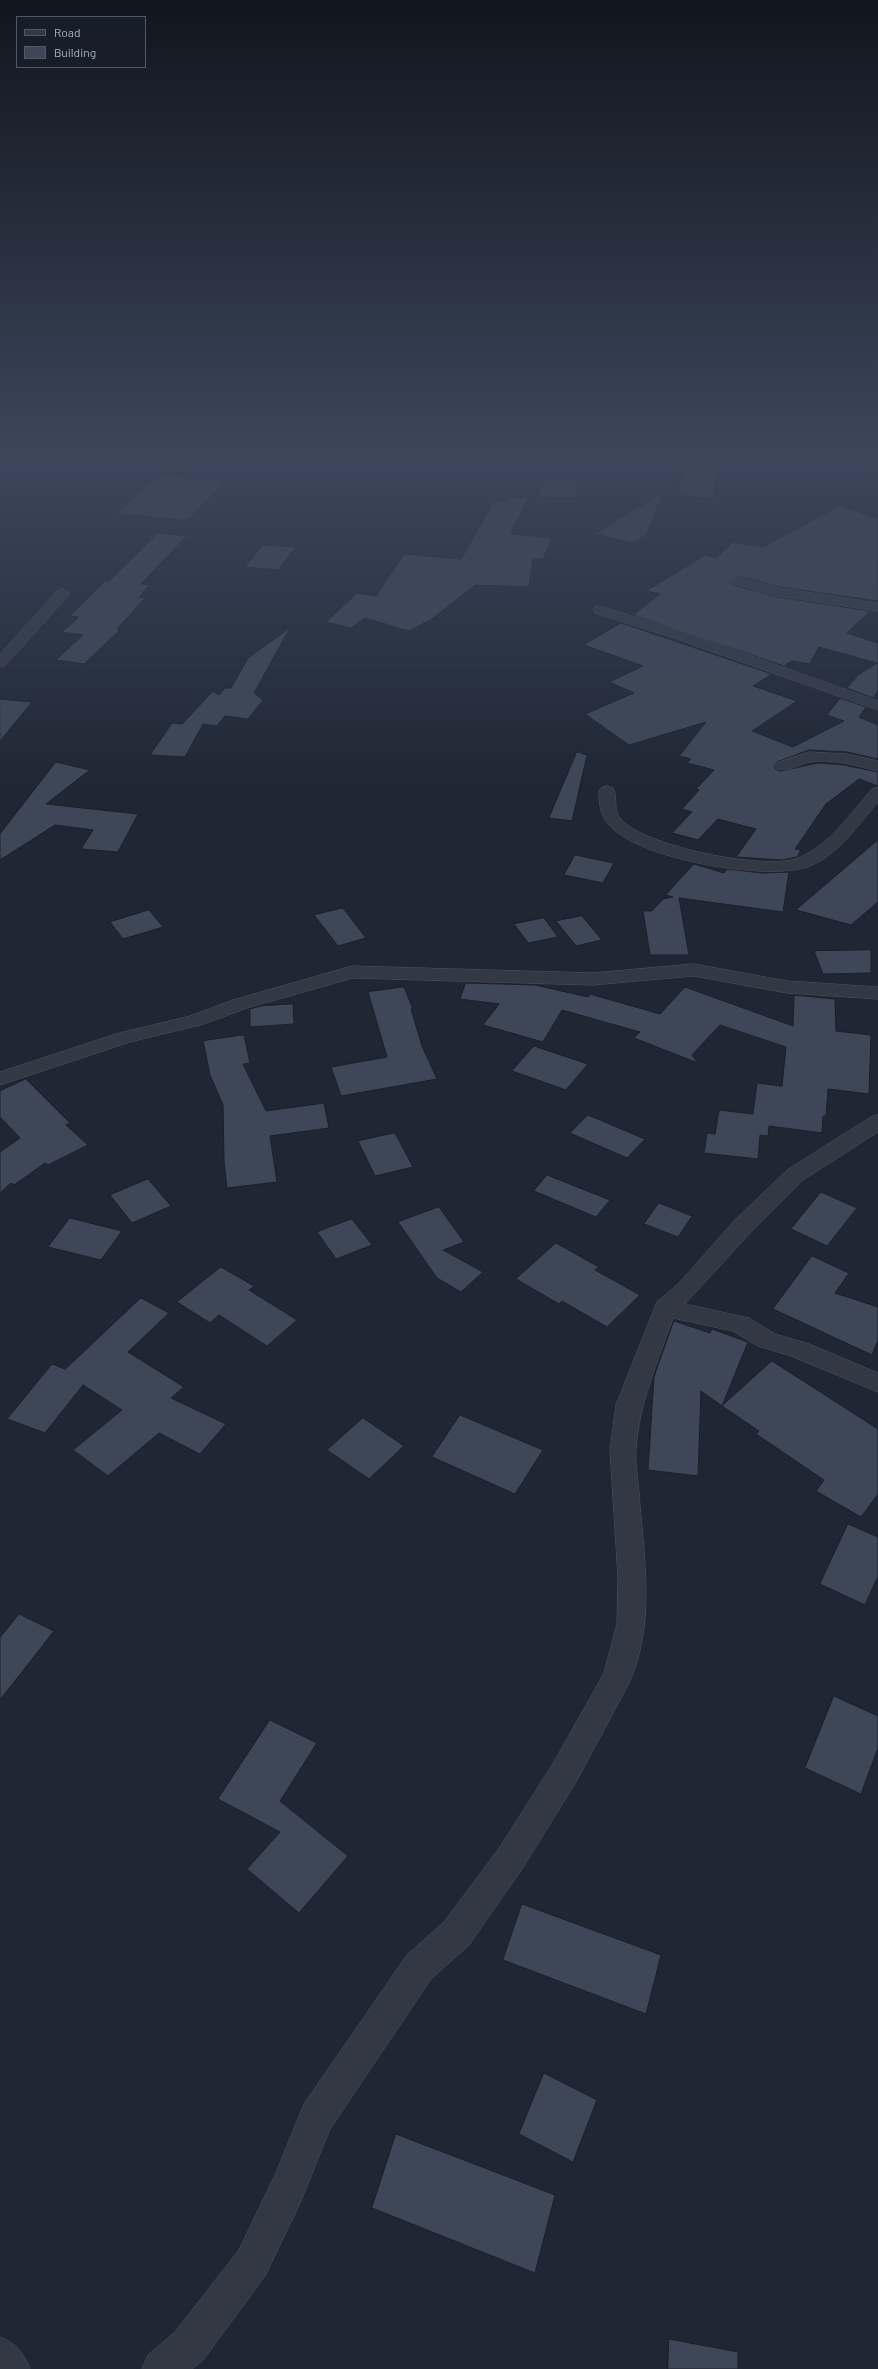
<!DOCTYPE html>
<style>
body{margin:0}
#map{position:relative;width:878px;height:2369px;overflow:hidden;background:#1f2734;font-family:Barlow,sans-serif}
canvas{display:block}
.legend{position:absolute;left:16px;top:16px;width:130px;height:52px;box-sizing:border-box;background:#181e29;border:1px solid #535a67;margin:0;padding:5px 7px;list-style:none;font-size:12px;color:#acb4c3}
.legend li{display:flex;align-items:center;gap:8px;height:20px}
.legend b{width:20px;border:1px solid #535a67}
</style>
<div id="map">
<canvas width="878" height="2369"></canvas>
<ul class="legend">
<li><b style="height:5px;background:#323945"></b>Road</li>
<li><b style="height:11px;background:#3d4757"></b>Building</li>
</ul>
</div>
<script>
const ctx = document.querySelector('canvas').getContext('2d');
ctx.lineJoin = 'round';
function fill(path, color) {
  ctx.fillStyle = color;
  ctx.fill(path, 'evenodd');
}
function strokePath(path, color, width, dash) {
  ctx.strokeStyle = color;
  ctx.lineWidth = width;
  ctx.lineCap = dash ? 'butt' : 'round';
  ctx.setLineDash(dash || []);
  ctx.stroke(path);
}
const building = new Path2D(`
 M 683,468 L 718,470 L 713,499 L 678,495 Z
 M 160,475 L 225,481 L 188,520 L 116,514 Z
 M 545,478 L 578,480 L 575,498 L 538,497 Z
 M 663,492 L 647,534 L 633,543 L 595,534 Z
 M 508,497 L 528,499 L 510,534 L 552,538 L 543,559 L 533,559 L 529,587 L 475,585 L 432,619 L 409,631 L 365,618 L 351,628 L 326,622 L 357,593 L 376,596 L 404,554 L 461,559 L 494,501 L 505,502 Z
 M 839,506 L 878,519 L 878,601 L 779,587 L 738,576 L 730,581 L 733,585 L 778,597 L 870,611 L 847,633 L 878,643 L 878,691 L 873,698 L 847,688 L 858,675 L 877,663 L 819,647 L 810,664 L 792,661 L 784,666 L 633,615 L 660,594 L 646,591 L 705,555 L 716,558 L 733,542 L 763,547 Z
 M 158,533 L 187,536 L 141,584 L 150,585 L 139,597 L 145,598 L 117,629 L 120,630 L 84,664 L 56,660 L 83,635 L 62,632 L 79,617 L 70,616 L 105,581 L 109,581 Z
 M 263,545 L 296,547 L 278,570 L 245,567 Z
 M 621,623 L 772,674 L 753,686 L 797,701 L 752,731 L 793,747 L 844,721 L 827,715 L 840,698 L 866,707 L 859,717 L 878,725 L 878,759 L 847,752 L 809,750 L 777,762 L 774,767 L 777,770 L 781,771 L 818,763 L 844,765 L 878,772 L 878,786 L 859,779 L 826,804 L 795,849 L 801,850 L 797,857 L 782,860 L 736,857 L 756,829 L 718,819 L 698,840 L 672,833 L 692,812 L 682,809 L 699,790 L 696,789 L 714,770 L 687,763 L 691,759 L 679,756 L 706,722 L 629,745 L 585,714 L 634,693 L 609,682 L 643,666 L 584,645 Z
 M 290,628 L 254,693 L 263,700 L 248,719 L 225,716 L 217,726 L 203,724 L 185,757 L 150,755 L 172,723 L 182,724 L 213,691 L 219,695 L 225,688 L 231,688 L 248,658 Z
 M 0,699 L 32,702 L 0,741 Z
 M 577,752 L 587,755 L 572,821 L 549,818 Z
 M 56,762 L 90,770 L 46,804 L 138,814 L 118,852 L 81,849 L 93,830 L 55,825 L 0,860 L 0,834 Z
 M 878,840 L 878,902 L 851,925 L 796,910 Z
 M 575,855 L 614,863 L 603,883 L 564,875 Z
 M 694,864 L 724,873 L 727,869 L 762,873 L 789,872 L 783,912 L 679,898 L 689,955 L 650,955 L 643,911 L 652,911 L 663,899 L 673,897 L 666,895 Z
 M 343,908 L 366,938 L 338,946 L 314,915 Z
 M 149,910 L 163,927 L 123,939 L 110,922 Z
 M 582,916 L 602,940 L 576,946 L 556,921 Z
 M 544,918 L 558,937 L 528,943 L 514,924 Z
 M 871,950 L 871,973 L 823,974 L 814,951 Z
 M 466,983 L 535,985 L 588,997 L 590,994 L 660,1014 L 685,987 L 793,1026 L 794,995 L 835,999 L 836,1031 L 871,1035 L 869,1094 L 828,1089 L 826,1116 L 823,1116 L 822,1133 L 769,1126 L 768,1136 L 760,1135 L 758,1159 L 704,1153 L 707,1133 L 715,1134 L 719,1110 L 753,1114 L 757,1083 L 782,1086 L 786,1047 L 720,1025 L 692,1055 L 698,1063 L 634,1038 L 640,1032 L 562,1010 L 543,1042 L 483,1025 L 499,1004 L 460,999 Z
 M 404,987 L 413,1009 L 411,1009 L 422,1046 L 437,1079 L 341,1096 L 331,1067 L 387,1057 L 368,992 Z
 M 293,1004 L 294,1024 L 250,1027 L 250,1009 L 261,1006 Z
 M 244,1035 L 250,1063 L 243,1064 L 266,1111 L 324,1103 L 329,1128 L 270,1136 L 277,1182 L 227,1188 L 224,1161 L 223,1105 L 210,1075 L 203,1041 Z
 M 534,1046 L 588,1064 L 566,1090 L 512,1071 Z
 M 26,1079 L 70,1123 L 66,1125 L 88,1145 L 48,1165 L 45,1163 L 14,1185 L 11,1183 L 0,1193 L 0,1152 L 20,1138 L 0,1117 L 0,1091 Z
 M 588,1115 L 645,1139 L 627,1158 L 570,1133 Z
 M 395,1133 L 413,1167 L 375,1176 L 358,1141 Z
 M 547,1175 L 610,1200 L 596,1217 L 534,1191 Z
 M 148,1179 L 171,1206 L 132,1223 L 110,1195 Z
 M 821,1192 L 857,1208 L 827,1246 L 791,1229 Z
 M 659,1203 L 692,1216 L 678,1237 L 644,1224 Z
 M 439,1207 L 464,1242 L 443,1250 L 483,1272 L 461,1292 L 437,1278 L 398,1222 Z
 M 70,1218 L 122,1231 L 101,1260 L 48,1247 Z
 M 352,1219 L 372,1245 L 336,1259 L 317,1232 Z
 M 556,1243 L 599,1267 L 595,1270 L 640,1295 L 607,1327 L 562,1301 L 559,1304 L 516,1279 Z
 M 812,1256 L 849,1273 L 835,1293 L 878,1307 L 878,1340 L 872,1355 L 773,1309 Z
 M 221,1267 L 254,1286 L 249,1290 L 297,1320 L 267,1346 L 219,1315 L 210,1323 L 177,1302 Z
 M 141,1298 L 169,1313 L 128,1352 L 184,1387 L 171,1398 L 226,1424 L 200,1454 L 159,1433 L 108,1476 L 73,1450 L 122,1410 L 83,1385 L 45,1433 L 7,1419 L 52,1364 L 65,1369 Z
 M 674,1321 L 710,1333 L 712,1329 L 748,1342 L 722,1406 L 701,1391 L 698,1476 L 648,1470 L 654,1377 Z
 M 772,1361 L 878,1429 L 878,1494 L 861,1517 L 816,1491 L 824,1480 L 756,1434 L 759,1431 L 722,1406 Z
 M 460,1415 L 543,1450 L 515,1494 L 432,1457 Z
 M 363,1418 L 404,1446 L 369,1479 L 327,1450 Z
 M 848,1524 L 878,1537 L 878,1576 L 865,1605 L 820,1584 Z
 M 19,1614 L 54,1631 L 0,1700 L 0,1638 Z
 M 834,1696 L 878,1716 L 878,1748 L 861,1794 L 805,1768 Z
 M 270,1720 L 317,1743 L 280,1801 L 348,1856 L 299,1913 L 247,1869 L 280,1832 L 218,1799 Z
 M 522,1904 L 661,1955 L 646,2014 L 503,1960 Z
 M 544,2073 L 597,2100 L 573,2162 L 519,2134 Z
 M 396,2134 L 555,2195 L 535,2273 L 372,2208 Z
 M 669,2339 L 738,2352 L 738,2369 L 668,2369 Z`);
const street = new Path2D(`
 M 878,465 L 878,471 L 869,470 L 867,468 L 869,466 Z
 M 738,577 L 779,588 L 878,603 L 878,611 L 778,596 L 733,584 L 731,581 Z
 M 63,589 L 70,593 L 68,596 L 5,666 L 0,667 L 0,654 L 58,590 Z
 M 600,606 L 684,632 L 878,701 L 878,710 L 674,638 L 595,613 L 593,610 L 595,607 Z
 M 809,752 L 847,754 L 878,761 L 878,771 C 857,766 832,758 810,762 C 799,764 789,772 777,769 L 775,766 L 777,763 Z
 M 607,786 L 613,788 C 618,796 613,808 619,817 C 639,846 766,871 798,858 C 830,845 850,814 872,789 L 878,787 L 878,802 C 857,826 838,856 807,867 C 765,881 638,859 609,825 C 600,815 599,804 599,791 L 601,788 Z
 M 694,964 L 787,981 L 878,987 L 878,999 L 787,993 L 694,976 L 592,985 L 353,978 L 247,1008 L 204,1024 L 130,1042 L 0,1085 L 0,1072 L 116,1034 L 190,1016 L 233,1000 L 352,966 L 592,973 Z
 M 878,1115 L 878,1132 L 803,1180 L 750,1233 L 685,1304 L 749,1318 L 775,1334 L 809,1344 L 878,1373 L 878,1392 L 791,1356 L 758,1346 L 733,1331 L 673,1318 C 658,1361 639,1403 636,1449 C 635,1463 638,1479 639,1494 C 644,1557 656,1626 628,1685 L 576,1782 L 522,1869 L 469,1945 L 431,1979 L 330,2129 L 301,2201 L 265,2276 L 203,2360 L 192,2369 L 142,2369 L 148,2355 L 175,2332 L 239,2250 L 275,2175 L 304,2104 L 407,1955 L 445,1921 L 500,1847 L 554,1762 L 604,1673 L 617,1624 L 618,1577 L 610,1450 L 616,1405 L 657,1302 L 680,1282 L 734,1221 L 787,1170 L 871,1117 Z
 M 0,2337 C 17,2344 23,2352 30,2369 L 0,2369 Z`);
fill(building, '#3d4757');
strokePath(building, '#1a202b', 1);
strokePath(street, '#4d5461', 1);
fill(street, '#323945');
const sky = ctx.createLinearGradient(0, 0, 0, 791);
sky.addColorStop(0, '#11151d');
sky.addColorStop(0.58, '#3c475c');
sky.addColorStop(1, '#3c475c00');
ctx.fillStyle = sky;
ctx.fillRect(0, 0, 878, 791);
</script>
